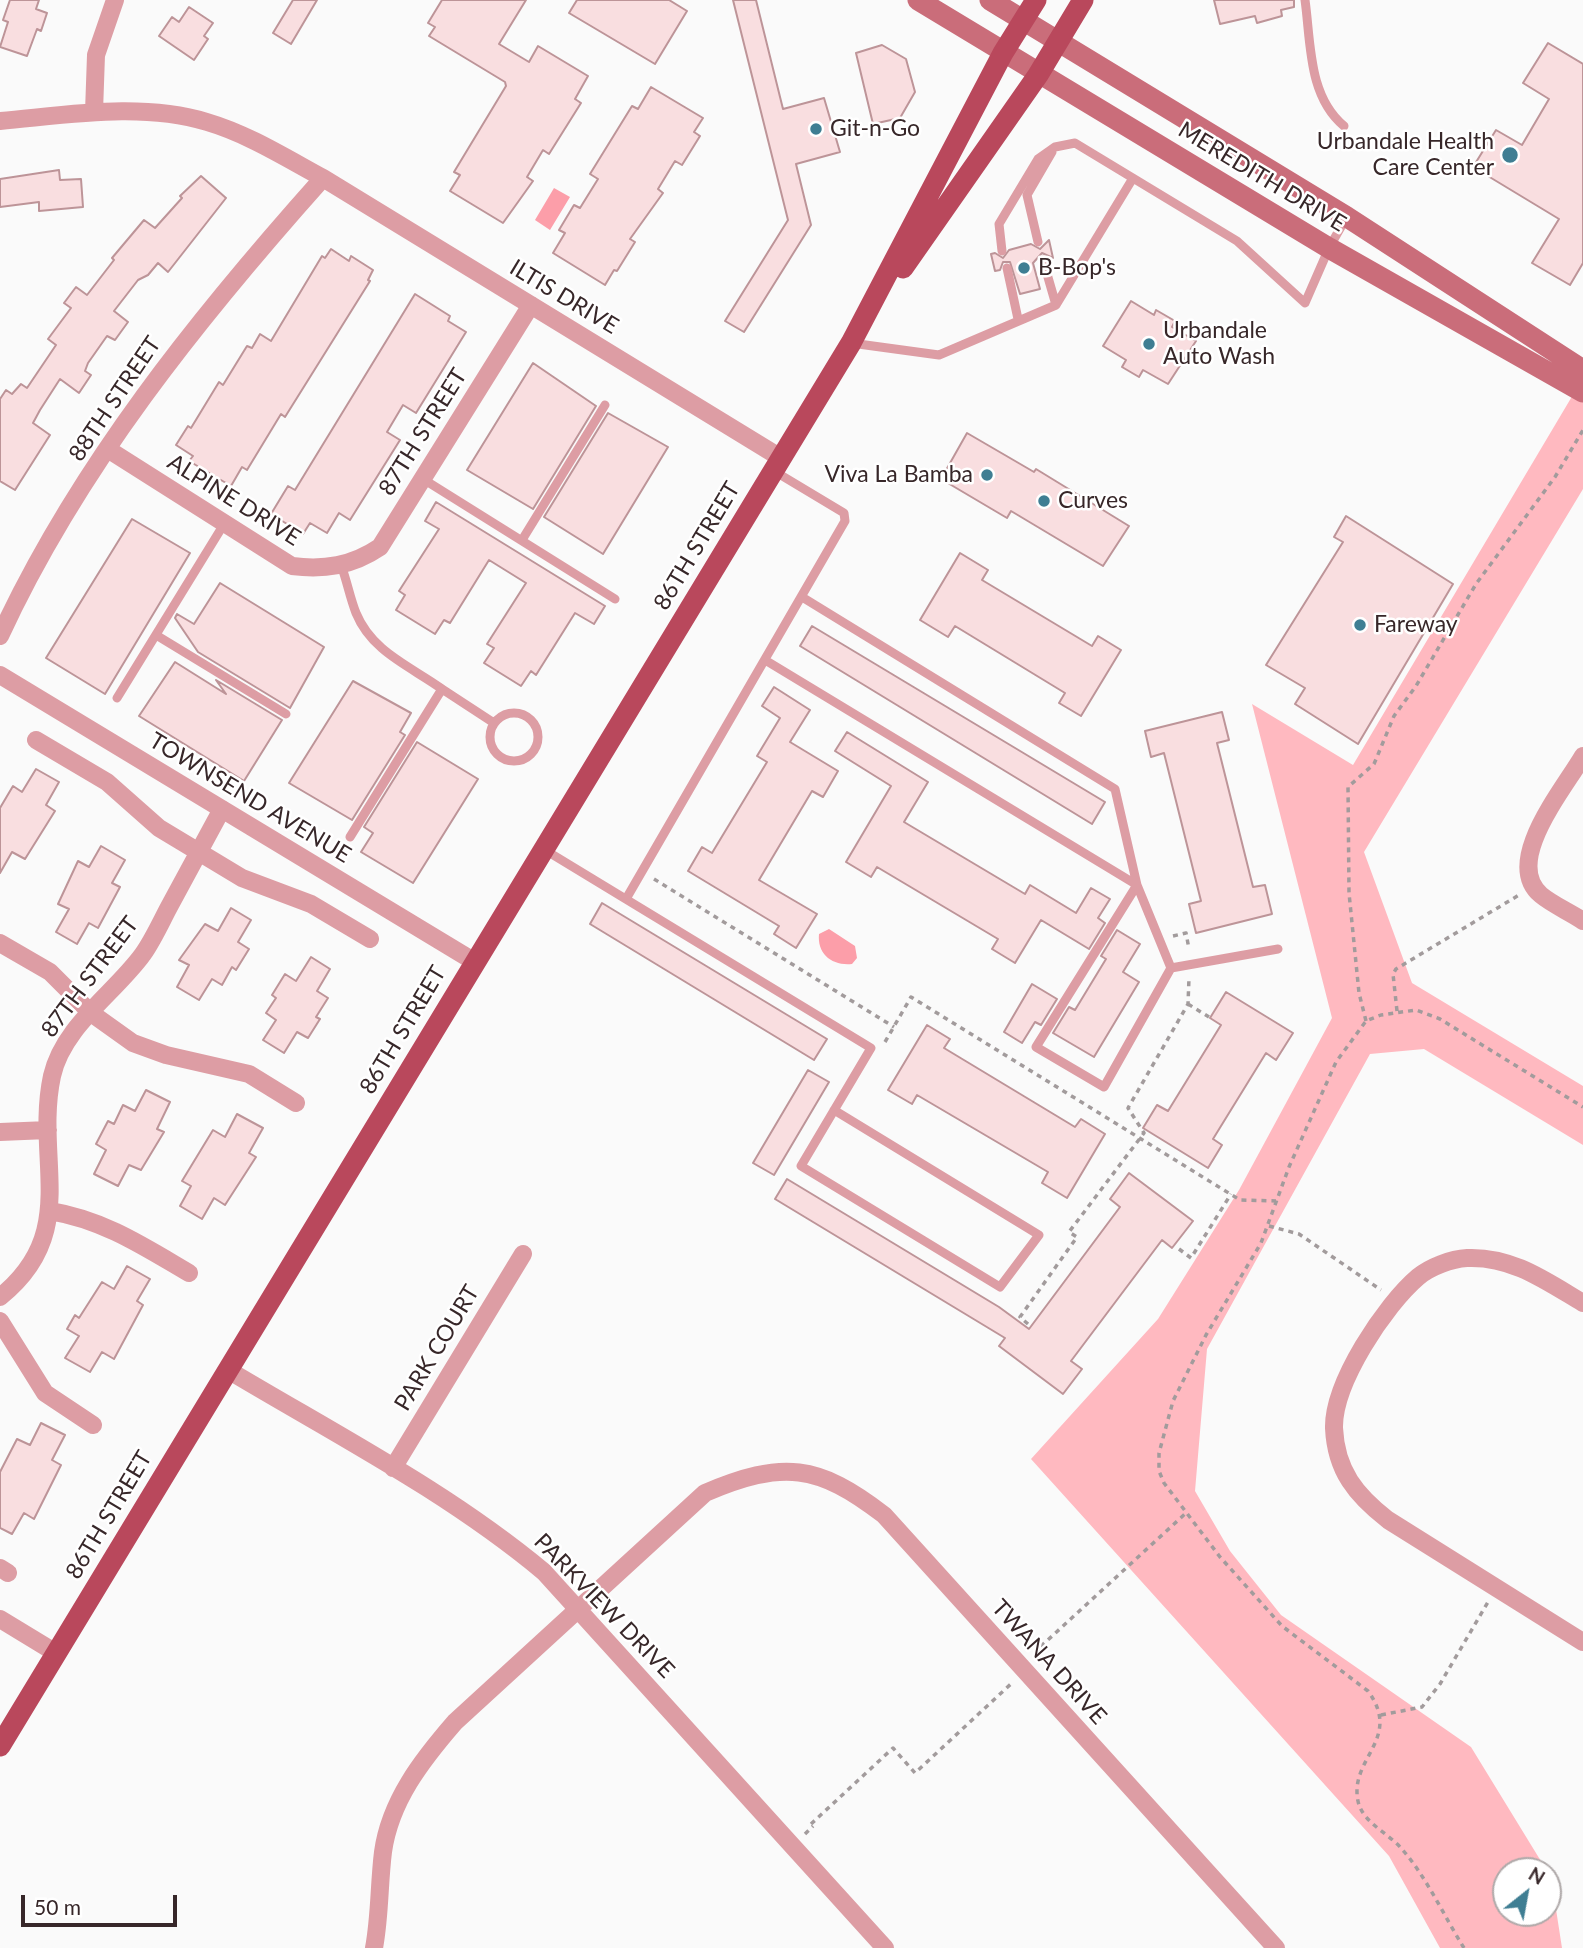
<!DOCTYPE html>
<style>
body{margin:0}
#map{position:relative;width:1583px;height:1948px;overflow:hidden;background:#fafafa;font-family:Lato,sans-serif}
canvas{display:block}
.north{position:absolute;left:1492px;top:1857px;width:70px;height:70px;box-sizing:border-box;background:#fff;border:2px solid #afa9a9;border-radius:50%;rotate:31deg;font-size:19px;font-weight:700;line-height:28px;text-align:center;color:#372729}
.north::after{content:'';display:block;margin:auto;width:24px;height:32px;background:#3f7e93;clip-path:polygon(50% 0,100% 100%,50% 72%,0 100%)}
.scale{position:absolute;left:21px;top:1895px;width:156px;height:32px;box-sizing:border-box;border:4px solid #372729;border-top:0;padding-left:9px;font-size:21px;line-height:24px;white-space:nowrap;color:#372729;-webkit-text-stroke:5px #fff;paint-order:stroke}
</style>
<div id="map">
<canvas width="1583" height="1948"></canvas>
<div class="north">N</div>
<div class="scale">50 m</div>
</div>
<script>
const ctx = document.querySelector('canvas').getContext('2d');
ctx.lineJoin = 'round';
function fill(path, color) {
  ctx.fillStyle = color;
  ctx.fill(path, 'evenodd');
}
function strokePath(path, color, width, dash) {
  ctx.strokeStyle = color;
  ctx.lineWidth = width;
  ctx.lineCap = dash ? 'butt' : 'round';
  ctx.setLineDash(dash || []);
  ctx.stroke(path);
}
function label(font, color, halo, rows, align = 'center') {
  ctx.font = font + ' Lato,sans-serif';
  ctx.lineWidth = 5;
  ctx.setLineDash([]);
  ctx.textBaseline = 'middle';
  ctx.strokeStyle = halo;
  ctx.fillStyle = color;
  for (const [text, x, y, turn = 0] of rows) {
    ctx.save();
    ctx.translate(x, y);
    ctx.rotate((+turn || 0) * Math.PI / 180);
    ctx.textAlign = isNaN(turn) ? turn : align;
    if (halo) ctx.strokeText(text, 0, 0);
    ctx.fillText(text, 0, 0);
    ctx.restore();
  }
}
const green = new Path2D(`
 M 1577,388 L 1583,392 L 1583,489 L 1364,852 L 1412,983 L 1583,1086 L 1583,1145 L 1424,1049 L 1370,1054 L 1207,1349 L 1195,1491 L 1230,1551 L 1281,1615 L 1471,1747 L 1547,1871 L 1506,1871 L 1506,1913 L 1548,1913 L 1548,1873 L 1551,1877 L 1562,1948 L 1440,1948 L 1389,1856 L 1031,1459 L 1158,1319 L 1239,1190 L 1332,1018 L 1252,704 L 1353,765 Z`);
const water = new Path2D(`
 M 554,188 L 570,197 L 550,230 L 535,220 Z
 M 829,929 L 855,946 L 857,958 L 852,964 C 832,966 817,954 819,934 Z`);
const building = new Path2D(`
 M 10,0 L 39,0 L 36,9 L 47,13 L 41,31 L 37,29 L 27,56 L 0,47 L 8,22 L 3,20 Z
 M 293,0 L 317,0 L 291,44 L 273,33 Z
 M 442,0 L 526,0 L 499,44 L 529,62 L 538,46 L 588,76 L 575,99 L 581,103 L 549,154 L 543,150 L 527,177 L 533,181 L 503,223 L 450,191 L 460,175 L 454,172 L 506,86 L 505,82 L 429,36 L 435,27 L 428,23 Z
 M 577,0 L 669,0 L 687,11 L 655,64 L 569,13 Z
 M 733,0 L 756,0 L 783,109 L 824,98 L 840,152 L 796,164 L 811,225 L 744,332 L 725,321 L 788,220 Z
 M 1214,0 L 1294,0 L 1294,7 L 1281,10 L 1282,16 L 1257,23 L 1255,16 L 1220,24 Z
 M 189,7 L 213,23 L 204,36 L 208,39 L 194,60 L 159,36 L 172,17 L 179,22 Z
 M 1548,43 L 1583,64 L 1583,263 L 1570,285 L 1532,263 L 1559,219 L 1473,167 L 1496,130 L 1522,145 L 1549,99 L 1523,83 Z
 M 882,45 L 906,59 L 915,92 L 900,118 L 873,124 L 856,53 Z
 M 651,87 L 703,118 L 694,132 L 700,136 L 682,165 L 675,161 L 658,189 L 663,193 L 630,239 L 635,242 L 617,271 L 614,270 L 605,285 L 553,253 L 565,233 L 559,230 L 574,205 L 580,208 L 598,179 L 590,174 L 632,106 L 638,109 Z
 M 59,170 L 60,180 L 81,179 L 83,207 L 39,211 L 39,202 L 0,207 L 0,179 Z
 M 201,176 L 226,198 L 168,272 L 158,263 L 148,275 L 138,280 L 114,311 L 128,322 L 115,340 L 107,336 L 88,363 L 85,371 L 91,375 L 79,393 L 60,379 L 40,410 L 33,423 L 50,435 L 15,490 L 0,481 L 0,399 L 6,390 L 12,394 L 21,384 L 27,388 L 56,345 L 48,339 L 71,308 L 64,303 L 76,287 L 87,295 L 114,260 L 112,258 L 144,220 L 155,228 L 182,198 L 180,196 Z
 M 1049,240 L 1053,258 L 1042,253 L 1033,263 L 1040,289 L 1020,294 L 1010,262 L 1003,262 L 1000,270 L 995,271 L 991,254 L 995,253 L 1003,258 L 1009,250 L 1031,244 L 1040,249 Z
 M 331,249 L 349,261 L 351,256 L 373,270 L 368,280 L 370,281 L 285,417 L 281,414 L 247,470 L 242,467 L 231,486 L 189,461 L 193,456 L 176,445 L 188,426 L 191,428 L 219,382 L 223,385 L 247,346 L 252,348 L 260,334 L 271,341 L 322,256 L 325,258 Z
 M 415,294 L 450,316 L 448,321 L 466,332 L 416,413 L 403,405 L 387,432 L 400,440 L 350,520 L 339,513 L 327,533 L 310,523 L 303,534 L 271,514 L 288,486 L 295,490 Z
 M 1131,301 L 1154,315 L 1156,310 L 1175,321 L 1172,327 L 1196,341 L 1168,384 L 1143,370 L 1139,377 L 1122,367 L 1126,360 L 1103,346 Z
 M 533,363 L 596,406 L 533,509 L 467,470 Z
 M 608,413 L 668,447 L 603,554 L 544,517 Z
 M 967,433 L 1034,472 L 1036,469 L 1129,526 L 1103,566 L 1011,511 L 1007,518 L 941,479 Z
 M 436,502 L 605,606 L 594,624 L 575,613 L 536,675 L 531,671 L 521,686 L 484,663 L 494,648 L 487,644 L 526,583 L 489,560 L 450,623 L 444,620 L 435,634 L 396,610 L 405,595 L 399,591 L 439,529 L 425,521 Z
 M 1346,516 L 1453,584 L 1358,744 L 1295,704 L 1305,688 L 1266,665 L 1343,542 L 1334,537 Z
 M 132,519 L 190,553 L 105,694 L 46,658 Z
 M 960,553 L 988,570 L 982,580 L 1092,646 L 1098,636 L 1121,650 L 1081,716 L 1059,703 L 1065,693 L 955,626 L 948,637 L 920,620 Z
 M 220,583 L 324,647 L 290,708 L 198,652 L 175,618 L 177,614 L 194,624 Z
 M 812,626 L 1105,802 L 1092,824 L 800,646 Z
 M 175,662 L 226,694 L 216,680 L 282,720 L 244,781 L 139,716 Z
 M 353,681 L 411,713 L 400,732 L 405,735 L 352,820 L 289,783 Z
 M 774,687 L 810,710 L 790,742 L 838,771 L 823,797 L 812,791 L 759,880 L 817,914 L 796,948 L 774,934 L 779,926 L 688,871 L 702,847 L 712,853 L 767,762 L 757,756 L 780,718 L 762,706 Z
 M 1222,712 L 1229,740 L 1217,743 L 1253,887 L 1265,885 L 1272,914 L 1196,933 L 1189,904 L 1201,901 L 1164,753 L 1151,757 L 1145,731 Z
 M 847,732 L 928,782 L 904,822 L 1025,894 L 1030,885 L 1076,913 L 1091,888 L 1110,899 L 1098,918 L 1105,923 L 1089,949 L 1041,920 L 1015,963 L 992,949 L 998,939 L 877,867 L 871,877 L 846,862 L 891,786 L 835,751 Z
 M 417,742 L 478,779 L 413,883 L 361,852 L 373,833 L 364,827 Z
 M 36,769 L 59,782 L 46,805 L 55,811 L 25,859 L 12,852 L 0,873 L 0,808 L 13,786 L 22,792 Z
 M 101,846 L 125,860 L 112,883 L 120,887 L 98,928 L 89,923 L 77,944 L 56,932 L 69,909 L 58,904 L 78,861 L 89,867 Z
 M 602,903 L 827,1039 L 814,1060 L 590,924 Z
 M 231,908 L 251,920 L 238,942 L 249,949 L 236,970 L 232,967 L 222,985 L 212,979 L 199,1000 L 177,987 L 189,965 L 179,960 L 205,924 L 218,931 Z
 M 1117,930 L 1140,944 L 1123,972 L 1139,982 L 1094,1057 L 1053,1033 L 1069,1007 L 1075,1010 L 1106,959 L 1101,956 Z
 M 311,957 L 330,969 L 317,991 L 328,998 L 316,1017 L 320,1019 L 308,1038 L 297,1032 L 284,1053 L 263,1040 L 276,1020 L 266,1013 L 276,998 L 272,995 L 285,974 L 296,981 Z
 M 1032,984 L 1057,999 L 1041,1025 L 1035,1022 L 1022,1043 L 1004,1032 Z
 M 1226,992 L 1293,1033 L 1276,1060 L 1266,1053 L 1213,1139 L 1222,1145 L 1208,1168 L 1143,1128 L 1157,1105 L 1168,1111 L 1221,1025 L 1210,1018 Z
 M 927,1025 L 950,1039 L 944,1048 L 1075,1127 L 1081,1119 L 1105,1134 L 1067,1198 L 1042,1183 L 1048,1172 L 917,1095 L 912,1104 L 888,1090 Z
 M 808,1070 L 829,1082 L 774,1175 L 753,1163 Z
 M 146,1090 L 170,1102 L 157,1129 L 164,1132 L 141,1170 L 129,1165 L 118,1186 L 94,1174 L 106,1150 L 96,1144 L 108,1121 L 114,1124 L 123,1105 L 135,1111 Z
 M 237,1114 L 263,1128 L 249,1153 L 256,1157 L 225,1205 L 214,1198 L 202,1219 L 180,1206 L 191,1186 L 182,1181 L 213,1130 L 225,1137 Z
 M 1129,1173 L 1193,1221 L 1172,1248 L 1162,1240 L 1071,1361 L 1082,1369 L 1063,1394 L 999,1346 L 1005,1338 L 775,1199 L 787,1179 L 999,1307 L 1029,1329 L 1120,1207 L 1110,1199 Z
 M 127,1266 L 150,1279 L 137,1301 L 143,1305 L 114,1359 L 102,1352 L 90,1372 L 65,1358 L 79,1336 L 67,1329 L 75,1315 L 79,1318 L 102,1282 L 114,1289 Z
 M 41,1423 L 65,1435 L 52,1460 L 61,1465 L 34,1519 L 24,1513 L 12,1534 L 0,1528 L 0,1472 L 17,1439 L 30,1445 Z`);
const path = new Path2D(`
 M 654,879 L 894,1027
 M 1173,936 L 1186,933 L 1189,949
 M 1188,1004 L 1209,1017
 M 1397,1011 L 1393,974 L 1396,969 L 1519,895
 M 1366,1021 L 1359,993 L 1349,893 L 1348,787 L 1374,764 L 1394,716 L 1416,686 L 1476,584 L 1555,477 L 1583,430
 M 885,1042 L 911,997 L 1240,1200 L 1276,1201
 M 1269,1226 L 1299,1234 L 1381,1290
 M 1179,1249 L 1191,1258 L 1231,1194
 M 1028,1324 L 1020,1317 L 1077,1237 L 1069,1232 L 1144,1133 L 1128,1108 L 1188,1004 L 1189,978
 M 1036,1655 L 1038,1649 L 1186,1513
 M 1381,1715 L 1422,1707 L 1440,1684 L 1488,1602
 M 811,1824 L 893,1748 L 915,1773 L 1013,1682
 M 805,1834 L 813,1826
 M 1464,1948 C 1444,1916 1426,1876 1401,1848 C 1388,1833 1362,1822 1358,1801 C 1349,1758 1403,1739 1368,1691 L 1282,1626 L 1220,1557 L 1164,1483 L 1159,1471 L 1159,1453 L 1173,1401 L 1206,1335 L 1261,1243 L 1289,1167 L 1336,1062 L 1366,1021 L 1381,1015 L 1416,1010 L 1440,1019 L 1583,1107`);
const lane = new Path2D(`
 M 1305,0 C 1311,43 1308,96 1344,126
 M 1038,242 L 1027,195 L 1052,152
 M 1002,251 L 999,224 L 1038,159 L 1055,147 L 1075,143 L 1237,241 L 1305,303 L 1329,248 L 1346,218
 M 1043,260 L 1056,305
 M 1007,268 L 1018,319
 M 851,343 L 939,355 L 1056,305 L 1133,178
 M 423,479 L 615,599
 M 522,540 L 605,405
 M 341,565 C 347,581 350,598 356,613 C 372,652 410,666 442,689 L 350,837
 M 802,597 L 1115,789 L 1137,885 L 1171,968 L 1104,1087 L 1036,1047 L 1137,885
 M 156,635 L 286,714
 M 765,660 L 1137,885
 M 442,689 L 494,723
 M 117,698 L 224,524
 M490 737a24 24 0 1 1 48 0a24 24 0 1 1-48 0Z
 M 545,850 L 871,1048 L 801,1166 L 1000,1287 L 1039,1235 L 834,1110
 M 626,899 L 845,521 L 844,513 L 774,471
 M 1171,968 L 1278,949`);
const street = new Path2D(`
 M 94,112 L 96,55 L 115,0
 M 0,121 C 68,115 141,102 207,122 C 248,134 286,158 323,178 L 781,458
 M 109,450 L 292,566 C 324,570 352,566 380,547 L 531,305
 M 0,636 C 78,467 199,317 323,178
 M 0,675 L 475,962
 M 36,740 L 107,782 L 159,828 L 242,878 L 311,904 L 370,939
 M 1583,756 C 1564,789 1502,862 1541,895 C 1553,905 1570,912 1583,921
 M 0,943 L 50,972 L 91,1013 L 133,1043 L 166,1055 L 249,1074 L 296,1103
 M 0,1132 L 48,1130
 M 50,1211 C 104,1220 143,1246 189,1273
 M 0,1297 C 81,1232 34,1160 52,1076 C 63,1026 115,993 143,954 C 153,940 161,922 169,907 C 187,874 204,842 222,809
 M 1583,1303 C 1546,1281 1512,1256 1467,1258 C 1451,1259 1430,1267 1418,1277 C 1385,1305 1333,1383 1334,1428 C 1336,1471 1356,1495 1388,1520 L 1583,1642
 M 0,1321 L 45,1393 L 93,1425
 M 228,1370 C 335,1434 448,1492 544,1572 L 885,1948
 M 393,1468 L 523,1254
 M 0,1568 L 8,1573
 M 0,1619 L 56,1653
 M 374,1948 C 380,1916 379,1884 383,1852 C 390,1801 422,1760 455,1722 L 705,1493 C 783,1460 818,1464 884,1515 L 1276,1948`);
const secondary = new Path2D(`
 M 918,0 L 1329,248 L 1583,392
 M 990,0 L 1347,217 L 1583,370`);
const primary = new Path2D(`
 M 903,268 L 1038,75 L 1083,0
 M 0,1746 L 851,343 L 1003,53 L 1036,0`);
const markers = [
 [816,129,7,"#3f7e93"],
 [1510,155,9,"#3f7e93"],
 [1024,268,7,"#3f7e93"],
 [1149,344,7,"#3f7e93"],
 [987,475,7,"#3f7e93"],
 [1044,501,7,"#3f7e93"],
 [1360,625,7,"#3f7e93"]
];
const poiNames = [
 ["Git-n-Go",830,129],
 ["Urbandale Health",1494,142,"right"],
 ["Care Center",1494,168,"right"],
 ["B-Bop's",1038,268],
 ["Urbandale",1163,331],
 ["Auto Wash",1163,357],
 ["Viva La Bamba",973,475,"right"],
 ["Curves",1058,501],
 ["Fareway",1374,625]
];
const streetNames = [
 ["MEREDITH DRIVE",1262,177,31],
 ["ILTIS DRIVE",564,297,31],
 ["88TH STREET",115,399,-56],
 ["87TH STREET",423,432,-58],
 ["ALPINE DRIVE",234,500,32],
 ["86TH STREET",697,546,-59],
 ["TOWNSEND AVENUE",250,798,31],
 ["87TH STREET",90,977,-53],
 ["86TH STREET",403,1030,-59],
 ["PARK COURT",437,1348,-59],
 ["86TH STREET",109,1515,-59],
 ["PARKVIEW DRIVE",604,1606,46],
 ["TWANA DRIVE",1049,1662,48]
];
fill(green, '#ffb9c0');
fill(water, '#fc9ea9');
fill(building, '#f9dee0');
strokePath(building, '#bd9498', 2);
strokePath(path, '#a29b9c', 3.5, [5, 5]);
strokePath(lane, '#dd9da4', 9);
strokePath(street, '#dd9da4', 18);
strokePath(secondary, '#ca6d7a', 21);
strokePath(primary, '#b9485c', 21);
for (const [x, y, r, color] of markers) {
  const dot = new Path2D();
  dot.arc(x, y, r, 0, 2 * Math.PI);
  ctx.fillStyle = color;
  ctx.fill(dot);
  strokePath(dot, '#fff', 2.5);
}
label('23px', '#372729', '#fff', poiNames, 'left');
label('23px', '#372729', '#fff', streetNames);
</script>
